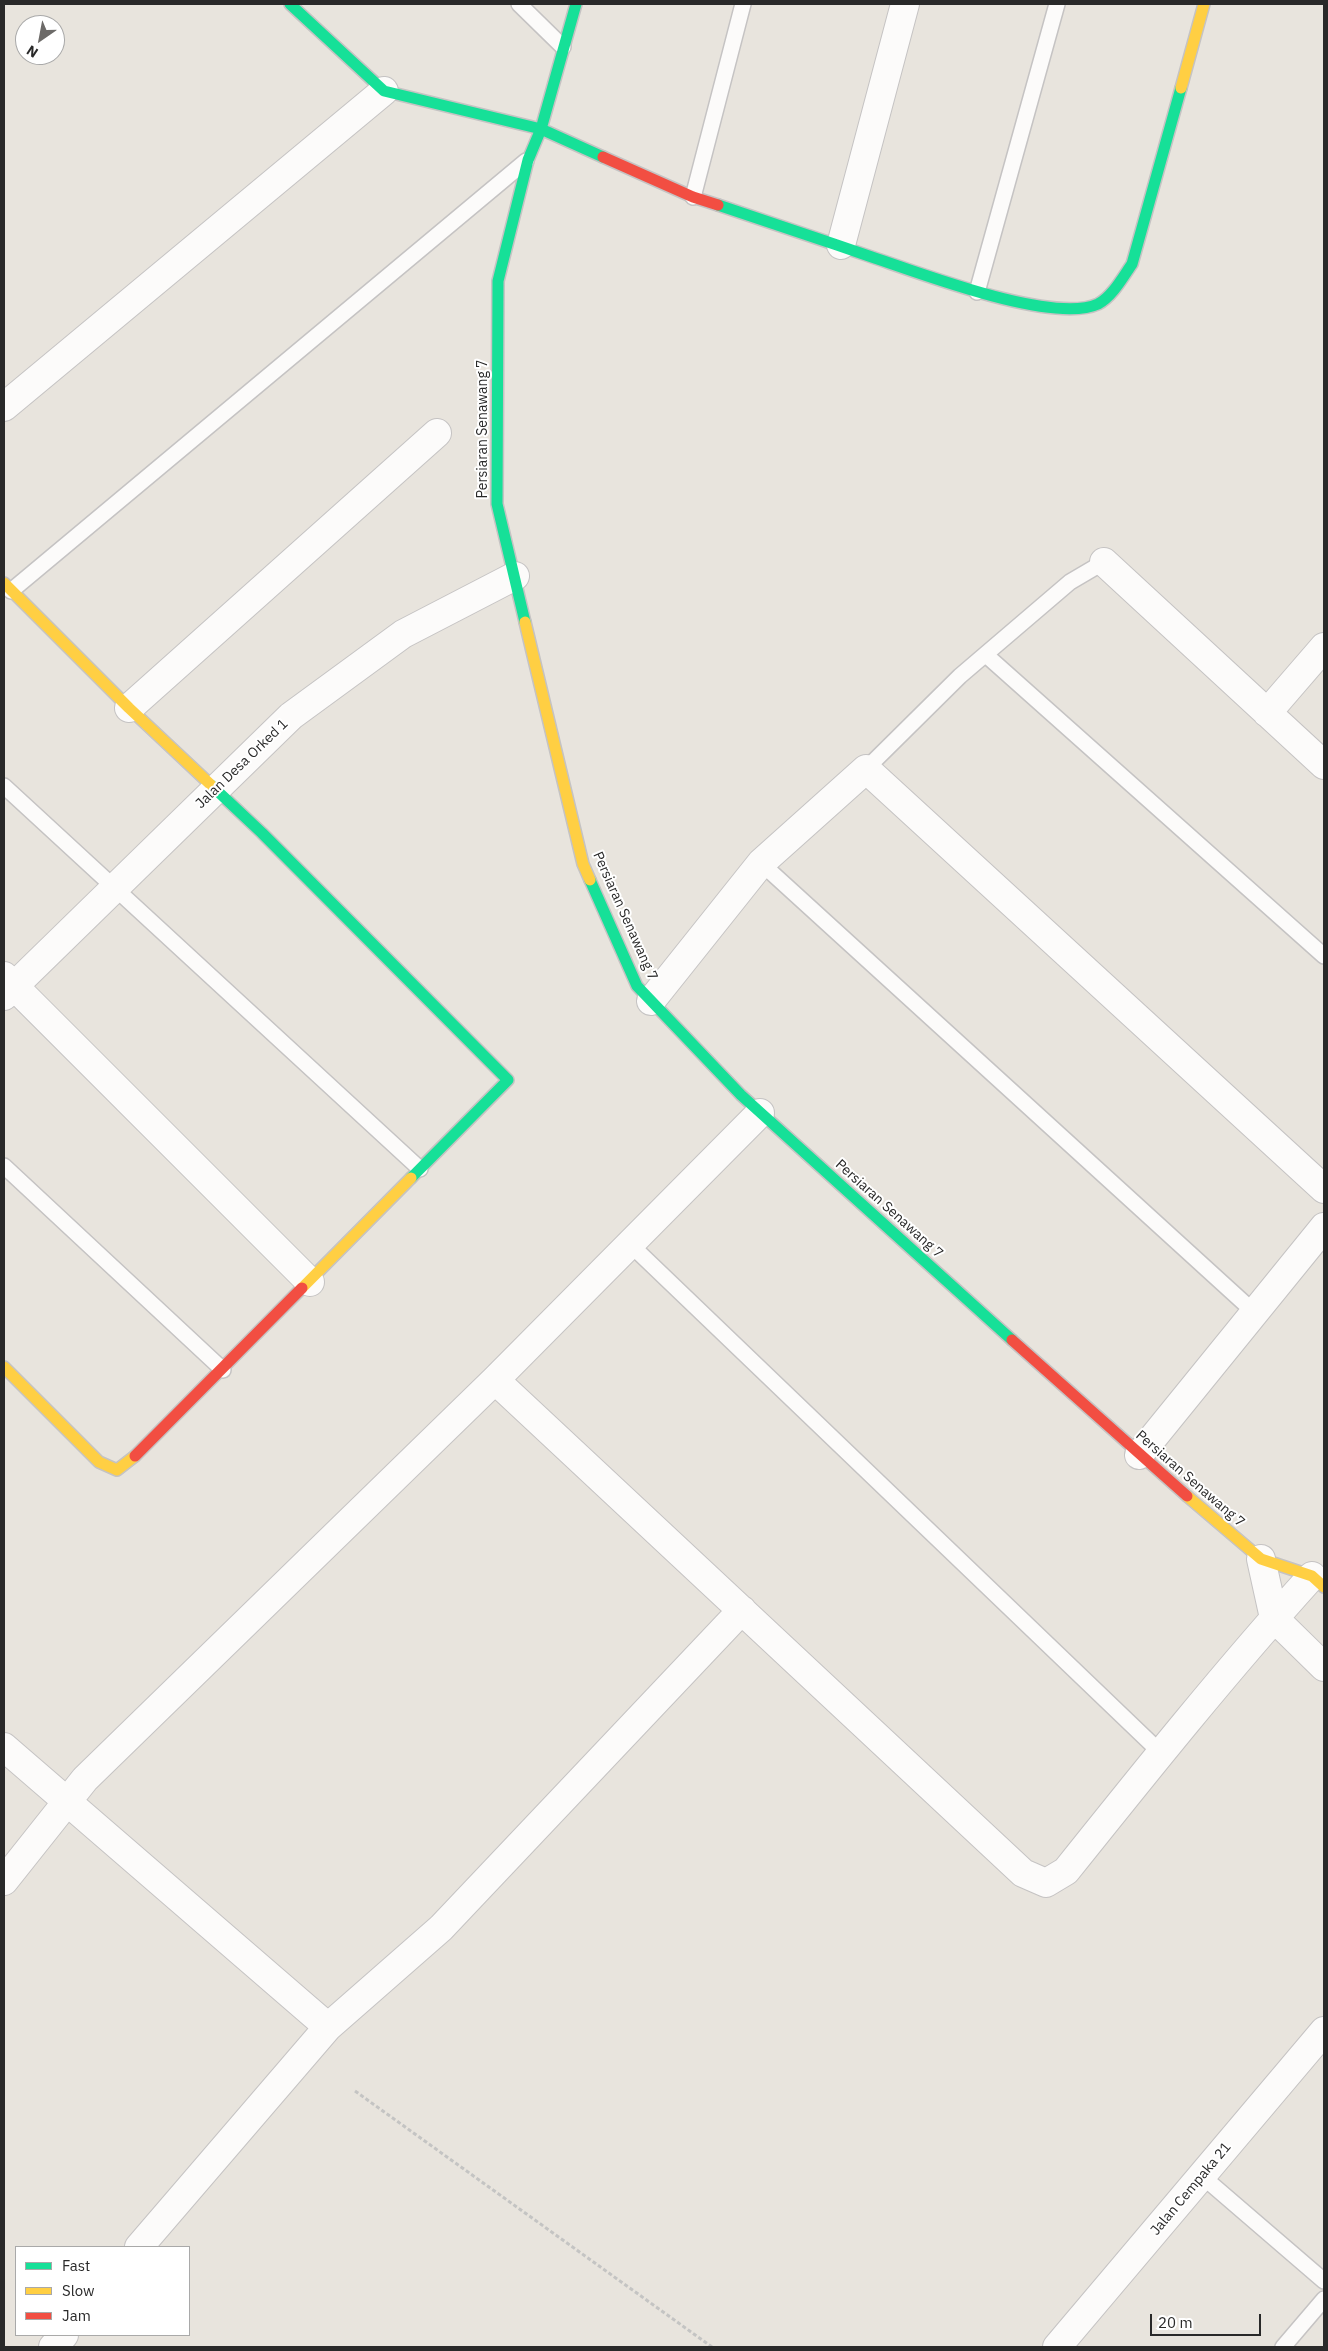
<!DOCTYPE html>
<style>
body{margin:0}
#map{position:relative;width:1328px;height:2351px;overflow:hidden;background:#e8e4dd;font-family:"IBM Plex Sans",sans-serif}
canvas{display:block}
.frame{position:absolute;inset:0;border:5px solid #292929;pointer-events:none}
.legend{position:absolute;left:15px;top:2246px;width:175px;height:90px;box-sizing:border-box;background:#fff;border:1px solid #a9a9a9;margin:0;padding:6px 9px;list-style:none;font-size:15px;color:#292929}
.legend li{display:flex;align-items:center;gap:10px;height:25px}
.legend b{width:25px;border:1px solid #a9a9a9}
.north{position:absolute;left:15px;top:15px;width:50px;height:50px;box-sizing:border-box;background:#fff;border:1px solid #a9a9a9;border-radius:50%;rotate:213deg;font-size:14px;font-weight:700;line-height:20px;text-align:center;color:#292929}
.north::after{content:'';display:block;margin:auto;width:18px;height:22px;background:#6c6a68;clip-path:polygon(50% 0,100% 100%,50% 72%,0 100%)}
.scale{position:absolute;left:1150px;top:2314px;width:111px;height:22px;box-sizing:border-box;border:2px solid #292929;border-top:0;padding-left:6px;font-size:15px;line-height:18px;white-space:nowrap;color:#292929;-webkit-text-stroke:4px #fff;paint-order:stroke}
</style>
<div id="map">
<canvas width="1328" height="2351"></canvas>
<div class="frame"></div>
<ul class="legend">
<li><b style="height:6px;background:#16e098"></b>Fast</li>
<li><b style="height:6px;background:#ffcf43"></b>Slow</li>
<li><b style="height:6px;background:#f24e42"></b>Jam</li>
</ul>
<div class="north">N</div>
<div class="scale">20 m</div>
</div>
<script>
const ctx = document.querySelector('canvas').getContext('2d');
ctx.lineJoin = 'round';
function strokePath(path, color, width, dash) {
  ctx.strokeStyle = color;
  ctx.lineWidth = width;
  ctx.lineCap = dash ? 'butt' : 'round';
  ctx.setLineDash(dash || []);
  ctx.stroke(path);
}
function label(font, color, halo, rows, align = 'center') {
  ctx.font = font + ' "IBM Plex Sans",sans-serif';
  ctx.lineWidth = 4;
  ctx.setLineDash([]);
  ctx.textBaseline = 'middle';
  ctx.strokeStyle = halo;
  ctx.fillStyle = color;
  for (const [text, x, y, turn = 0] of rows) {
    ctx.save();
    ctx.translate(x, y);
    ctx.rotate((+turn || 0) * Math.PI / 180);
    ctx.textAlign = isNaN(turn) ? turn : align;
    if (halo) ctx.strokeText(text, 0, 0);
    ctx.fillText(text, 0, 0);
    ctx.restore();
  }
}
const path = new Path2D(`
 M 355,2091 L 712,2347`);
const lane = new Path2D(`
 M 519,4 L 563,47
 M 693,197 L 743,4
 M 977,292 L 1057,4
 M 11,591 L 526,161
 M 986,655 L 1324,956
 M 866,769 L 960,676 L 1070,582 L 1104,562
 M 4,786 L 420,1169
 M 761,863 L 1254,1312
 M 4,1166 L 223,1370
 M 630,1244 L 1161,1753
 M 1202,2176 L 1324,2281
 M 1283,2347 L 1324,2299`);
const street = new Path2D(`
 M 841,245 L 905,4
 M 4,407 L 384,91
 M 1104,562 L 1324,765
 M 129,708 L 437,433
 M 1267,713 L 1324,647
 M 4,976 L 310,1282
 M 4,996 L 291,716 L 403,634 L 515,576
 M 651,1001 L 761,863 L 866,769 L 1324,1189
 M 495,1380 L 1023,1873 L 1046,1883 L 1066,1871 C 1146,1771 1226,1671 1312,1576
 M 1139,1455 L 1324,1227
 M 1261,1559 L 1274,1618 L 1324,1667
 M 4,1747 L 328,2027
 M 4,1881 L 85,1779 L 495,1380 L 760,1113
 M 139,2247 L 328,2027 L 441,1928 L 742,1610
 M 53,2347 L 64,2335
 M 1057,2347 L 1324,2031`);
const fast = new Path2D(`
 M 290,4 L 384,91 L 541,129 L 603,157
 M 718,205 C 768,222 817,238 866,255 C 915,271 1052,325 1098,304 C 1112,297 1123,277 1132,264 L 1181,88
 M 525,622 L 497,504 L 498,281 L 528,160 L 541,129 L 576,4
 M 211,785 L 262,833 L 508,1080 L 411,1178
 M 590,880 L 637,986 L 741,1095 L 1012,1340`);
const slow = new Path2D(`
 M 1181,88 L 1204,4
 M 4,583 L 129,708 L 211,785
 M 525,622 L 583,864 L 590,880
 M 302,1288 L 411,1178
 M 4,1367 L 99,1462 L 117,1470 L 135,1456
 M 1187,1496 L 1261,1559 L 1312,1576 L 1324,1587`);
const jam = new Path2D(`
 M 603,157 L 693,197 L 718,205
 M 1012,1340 L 1187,1496
 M 135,1456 L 302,1288`);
const streetNames = [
 ["Persiaran Senawang 7",483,429,-90],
 ["Jalan Desa Orked 1",242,764,-44],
 ["Persiaran Senawang 7",625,916,66],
 ["Persiaran Senawang 7",889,1209,42],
 ["Persiaran Senawang 7",1190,1479,41],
 ["Jalan Cempaka 21",1191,2189,-50]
];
strokePath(lane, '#c5c3c3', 18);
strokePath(street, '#c5c3c3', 30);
strokePath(fast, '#c5c3c3', 14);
strokePath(slow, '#c5c3c3', 14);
strokePath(jam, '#c5c3c3', 14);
strokePath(path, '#c4c4c3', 3, [4, 2.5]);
strokePath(lane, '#fcfbfa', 15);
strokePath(street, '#fcfbfa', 28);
strokePath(fast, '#16e098', 11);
strokePath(slow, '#ffcf43', 11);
strokePath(jam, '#f24e42', 11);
label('14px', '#292929', '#fff', streetNames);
</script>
